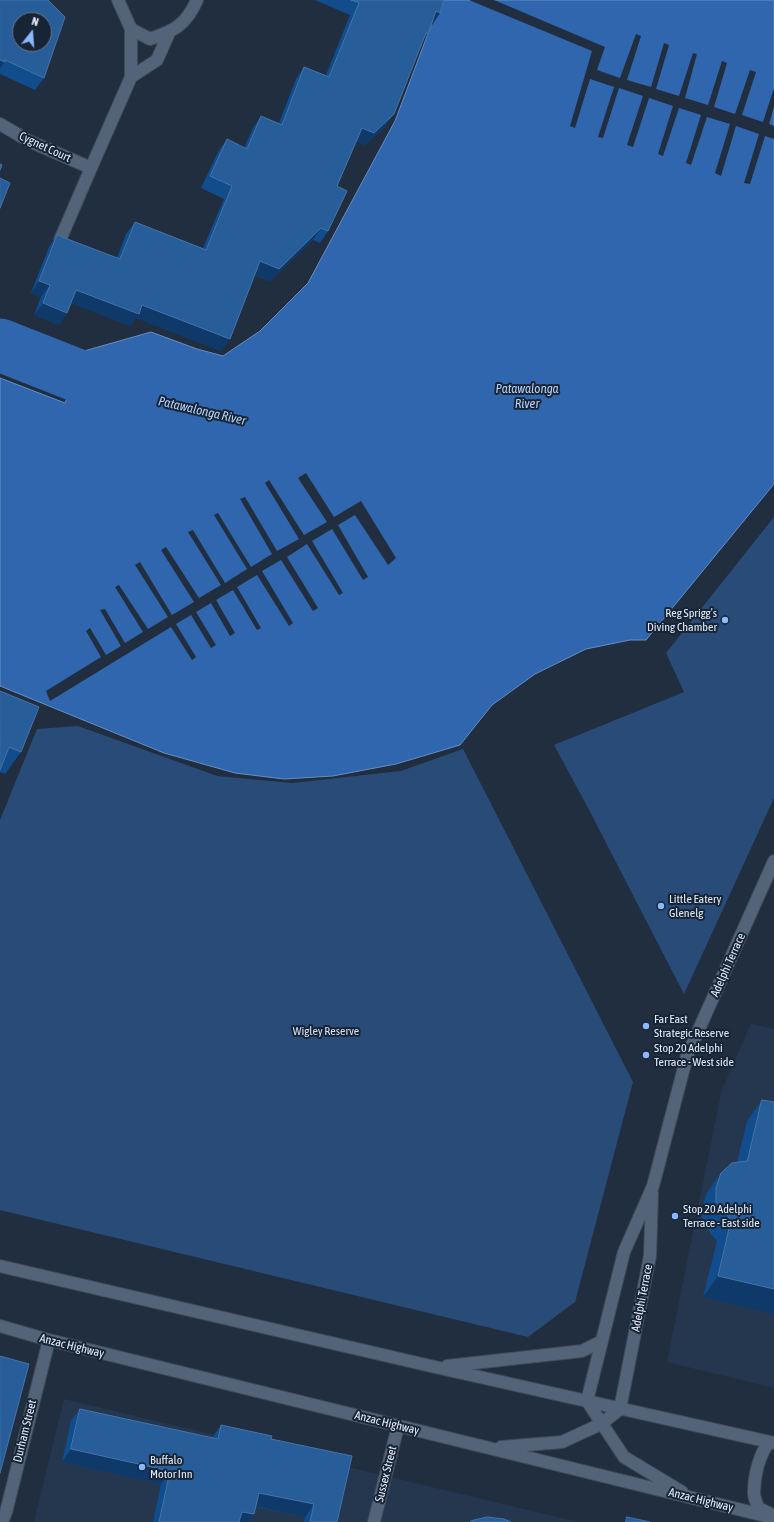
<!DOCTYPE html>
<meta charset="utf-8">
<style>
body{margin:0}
#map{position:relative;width:774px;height:1522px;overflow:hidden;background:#212e40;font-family:"Asap Condensed",sans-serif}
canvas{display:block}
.north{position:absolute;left:12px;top:12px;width:40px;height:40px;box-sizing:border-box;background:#172436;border:1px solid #697484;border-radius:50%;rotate:17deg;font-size:11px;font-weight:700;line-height:16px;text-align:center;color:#e3ecf8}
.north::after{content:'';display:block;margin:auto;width:14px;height:18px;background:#89bafc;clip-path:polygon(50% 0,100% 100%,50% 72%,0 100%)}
</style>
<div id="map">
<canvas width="774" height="1522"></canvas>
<div class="north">N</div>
</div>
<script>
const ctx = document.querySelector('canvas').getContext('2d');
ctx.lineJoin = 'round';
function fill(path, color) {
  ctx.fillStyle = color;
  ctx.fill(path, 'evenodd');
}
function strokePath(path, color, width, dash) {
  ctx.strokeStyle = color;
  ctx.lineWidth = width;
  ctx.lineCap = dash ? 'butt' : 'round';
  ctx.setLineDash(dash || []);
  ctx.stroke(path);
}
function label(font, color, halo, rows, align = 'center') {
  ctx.font = font + ' "Asap Condensed",sans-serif';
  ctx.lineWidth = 4;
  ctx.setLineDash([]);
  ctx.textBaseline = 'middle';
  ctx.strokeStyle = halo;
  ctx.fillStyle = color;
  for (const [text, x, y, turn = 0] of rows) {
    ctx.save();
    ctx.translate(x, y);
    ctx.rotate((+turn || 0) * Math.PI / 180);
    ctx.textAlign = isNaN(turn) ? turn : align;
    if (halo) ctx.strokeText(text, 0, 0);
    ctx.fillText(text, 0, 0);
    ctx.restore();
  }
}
const built = new Path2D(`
 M 751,1024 L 774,1029 L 774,1388 L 667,1362 L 722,1089 Z
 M 64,1399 L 578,1522 L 34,1522 Z`);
const green = new Path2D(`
 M 774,517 L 774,798 L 684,994 L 587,806 L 554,745 L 684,692 L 666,653 Z
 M 78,726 L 217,776 L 292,783 L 401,771 L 463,749 L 633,1082 L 575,1302 L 528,1337 L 0,1210 L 0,820 L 37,729 Z`);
const water = new Path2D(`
 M 441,0 L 774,0 L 774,484 L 646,640 L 630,640 L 586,649 L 535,674 L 492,705 L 460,745 L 396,764 L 333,776 L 284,779 L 235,773 L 164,753 L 0,686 L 0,378 L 65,403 L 72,386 L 65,383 L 77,353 L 151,332 L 197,349 L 223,356 L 260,331 L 308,283 L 395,121 Z
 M 0,332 L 66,358 L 57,380 L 0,358 Z`);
const pier = new Path2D(`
 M 469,0 L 494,0 L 605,47 L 597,70 L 620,78 L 636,34 L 641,36 L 627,80 L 651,87 L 664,43 L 669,45 L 656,89 L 679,96 L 693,53 L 697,54 L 685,98 L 708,105 L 722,61 L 727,63 L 714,107 L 735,114 L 750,70 L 756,72 L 742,115 L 763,122 L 774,88 L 774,107 L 769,124 L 774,126 L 774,139 L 765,136 L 750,184 L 744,183 L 759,134 L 736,126 L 721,176 L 715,173 L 730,124 L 707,117 L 691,165 L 686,163 L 701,115 L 679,108 L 663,156 L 658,154 L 673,106 L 649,98 L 633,147 L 627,145 L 643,96 L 619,88 L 603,138 L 598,137 L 614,87 L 590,79 L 575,128 L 570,126 L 592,51 Z
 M 306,473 L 334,517 L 361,501 L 396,558 L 388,565 L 355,515 L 338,525 L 368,577 L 363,580 L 332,529 L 312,541 L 343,593 L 339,595 L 307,544 L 287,557 L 318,608 L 313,611 L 281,560 L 262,571 L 293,623 L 289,626 L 257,575 L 237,587 L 261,628 L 257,630 L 233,590 L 216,600 L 235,633 L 230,636 L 211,603 L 196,612 L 216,645 L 211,648 L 191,615 L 176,624 L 196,657 L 192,660 L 171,627 L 50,701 L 46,691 L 101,657 L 86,631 L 90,628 L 106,655 L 121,646 L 100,610 L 105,609 L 125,643 L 143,632 L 115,587 L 119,585 L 148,629 L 168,617 L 135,565 L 140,562 L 172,615 L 194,602 L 161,550 L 166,547 L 199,598 L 221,585 L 188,532 L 193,530 L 225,583 L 247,569 L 214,515 L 218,513 L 251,567 L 272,554 L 240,499 L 245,497 L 277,551 L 299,539 L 265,483 L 269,480 L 304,535 L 327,522 L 298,478 Z`);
const river = new Path2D(`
 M 0,345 L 114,390 L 138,396`);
const minor = new Path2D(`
 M 118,0 L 131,29 L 150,39 C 174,31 186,25 197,0
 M 131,77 L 157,60 L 169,33
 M 0,124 L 29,141 L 91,168 L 131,77 L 131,29
 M 60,240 L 91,168
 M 0,1266 L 435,1367 L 774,1443
 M 0,1326 L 49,1340 L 774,1518
 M 447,1366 L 582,1351 L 602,1341
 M 587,1401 L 624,1252 L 653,1186 L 687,1056 L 774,861
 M 587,1401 L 624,1457 L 682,1492
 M 620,1409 L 650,1256 L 652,1193
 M 769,1442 C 759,1455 754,1476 754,1493 C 754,1498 757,1503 758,1508 L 769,1513
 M 501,1447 L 562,1442 L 601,1424 L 620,1409
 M 2,1522 L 6,1512 L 49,1340
 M 374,1522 L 398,1426`);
const wall = new Path2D(`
 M 0,0 L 44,78 L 35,90 L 0,74 Z
 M 315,0 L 444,0 L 440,13 L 432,25 L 431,25 L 428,34 L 422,42 L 385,127 L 365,145 L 356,141 L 337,186 L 328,231 L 320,243 L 313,240 L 270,281 L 254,275 L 221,351 L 136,318 L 130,326 L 71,303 L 59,325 L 34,315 L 41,297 L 31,293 L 49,247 L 57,235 L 117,258 L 126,234 L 135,222 L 203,248 L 224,199 L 201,188 L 218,152 L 227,139 L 244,148 L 253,128 L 261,116 L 279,123 L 296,79 L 304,67 L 326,75 L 350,15 Z
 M 0,691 L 21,752 L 5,774 L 0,772 Z
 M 762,1100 L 774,1102 L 774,1314 L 703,1297 L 717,1241 L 702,1223 L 702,1209 L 706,1194 L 721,1173 L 737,1162 L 747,1121 Z
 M 80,1409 L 212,1438 L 221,1425 L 271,1439 L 337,1522 L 304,1522 L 305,1517 L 256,1507 L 249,1522 L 153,1522 L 161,1484 L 62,1462 L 71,1421 Z`);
const shadedWall = new Path2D(`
 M 436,11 L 440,13 L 432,25 L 427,24 Z
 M 0,60 L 5,62 L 0,68 Z
 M 394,114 L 385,127 L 365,145 L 353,140 L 362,128 Z
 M 321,228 L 313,240 L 270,281 L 251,273 L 260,261 Z
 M 39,281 L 50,285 L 41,297 L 31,293 Z
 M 76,290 L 142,305 L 230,339 L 221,351 L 136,318 L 130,326 L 67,302 Z
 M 43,303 L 67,313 L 59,325 L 34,315 Z
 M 718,1276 L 774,1289 L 774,1314 L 703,1297 Z
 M 71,1449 L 170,1471 L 161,1484 L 62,1462 Z
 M 259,1493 L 314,1504 L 305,1517 L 250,1505 Z
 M 242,1512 L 254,1514 L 249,1522 L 235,1522 Z`);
const building = new Path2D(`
 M 0,0 L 48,0 L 65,17 L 44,78 L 5,60 L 5,62 L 0,60 ZM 20,20 L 44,20 L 44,44 L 20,44 Z
 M 351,0 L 444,0 L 440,13 L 436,11 L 428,34 L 426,33 L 394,114 L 374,133 L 362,128 L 337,186 L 347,191 L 328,231 L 321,228 L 279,269 L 260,261 L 230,339 L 142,305 L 139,314 L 76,290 L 67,313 L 43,303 L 50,285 L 39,281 L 57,235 L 120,259 L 135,222 L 206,250 L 232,186 L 210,176 L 227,139 L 247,149 L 261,116 L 282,125 L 304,67 L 329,77 L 359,3 Z
 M 0,164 L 2,165 L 0,170 Z
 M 0,178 L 10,183 L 0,208 Z
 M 0,691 L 39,707 L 21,752 L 9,747 L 0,770 Z
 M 762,1100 L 774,1102 L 774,1289 L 718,1276 L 731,1220 L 716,1202 L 716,1188 L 721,1173 L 732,1163 L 747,1161 Z
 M 0,1356 L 29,1364 L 0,1473 Z
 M 80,1409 L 218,1439 L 221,1425 L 272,1436 L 271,1439 L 352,1456 L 337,1522 L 310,1522 L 314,1504 L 259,1493 L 254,1514 L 242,1512 L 239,1522 L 159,1522 L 170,1471 L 71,1449 Z
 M 487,1517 L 504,1519 L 511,1522 L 470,1522 L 471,1521 Z
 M 627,1517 L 650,1522 L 626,1522 Z`);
const markers = [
 [725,620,4,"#89bafc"],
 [661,906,4,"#89bafc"],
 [646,1026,4,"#89bafc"],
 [646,1055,4,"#89bafc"],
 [675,1216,4,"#89bafc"],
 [142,1467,4,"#89bafc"]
];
const streetNames = [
 ["Cygnet Court",45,147,25],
 ["Adelphi Terrace",728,965,-66],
 ["Adelphi Terrace",642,1298,-79],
 ["Anzac Highway",72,1346,14],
 ["Anzac Highway",387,1423,14],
 ["Durham Street",25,1431,-76],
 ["Sussex Street",386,1474,-76],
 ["Anzac Highway",701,1500,14]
];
const poiNames = [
 ["Reg Sprigg’s",717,613,"right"],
 ["Diving Chamber",717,627,"right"],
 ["Little Eatery",669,899],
 ["Glenelg",669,913],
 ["Far East",654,1019],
 ["Strategic Reserve",654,1033],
 ["Stop 20 Adelphi",654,1048],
 ["Terrace - West side",654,1062],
 ["Stop 20 Adelphi",683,1209],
 ["Terrace - East side",683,1223],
 ["Buffalo",150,1460],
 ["Motor Inn",150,1474]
];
const parkNames = [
 ["Wigley Reserve",326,1031]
];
const waterNames = [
 ["Patawalonga",527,389],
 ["River",527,404],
 ["Patawalonga River",202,411,13]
];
fill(built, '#25374e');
fill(green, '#294b78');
fill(water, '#2f66ae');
strokePath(water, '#658ec4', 1);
fill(pier, '#212e40');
strokePath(river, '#2f66ae', 53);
strokePath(minor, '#3e4959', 14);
strokePath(minor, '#546478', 12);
fill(wall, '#114c8c');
fill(shadedWall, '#0e3969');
fill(building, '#275d98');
strokePath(building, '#4574a7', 1);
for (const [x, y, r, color] of markers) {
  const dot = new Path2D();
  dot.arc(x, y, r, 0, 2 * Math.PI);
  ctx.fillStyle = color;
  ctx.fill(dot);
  strokePath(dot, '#172436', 1.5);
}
label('12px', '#e3ecf8', '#172436', streetNames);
label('12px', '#e3ecf8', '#172436', poiNames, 'left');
label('12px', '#d1e0f4', '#172436', parkNames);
label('italic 13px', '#b4d1f8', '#172436', waterNames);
</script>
